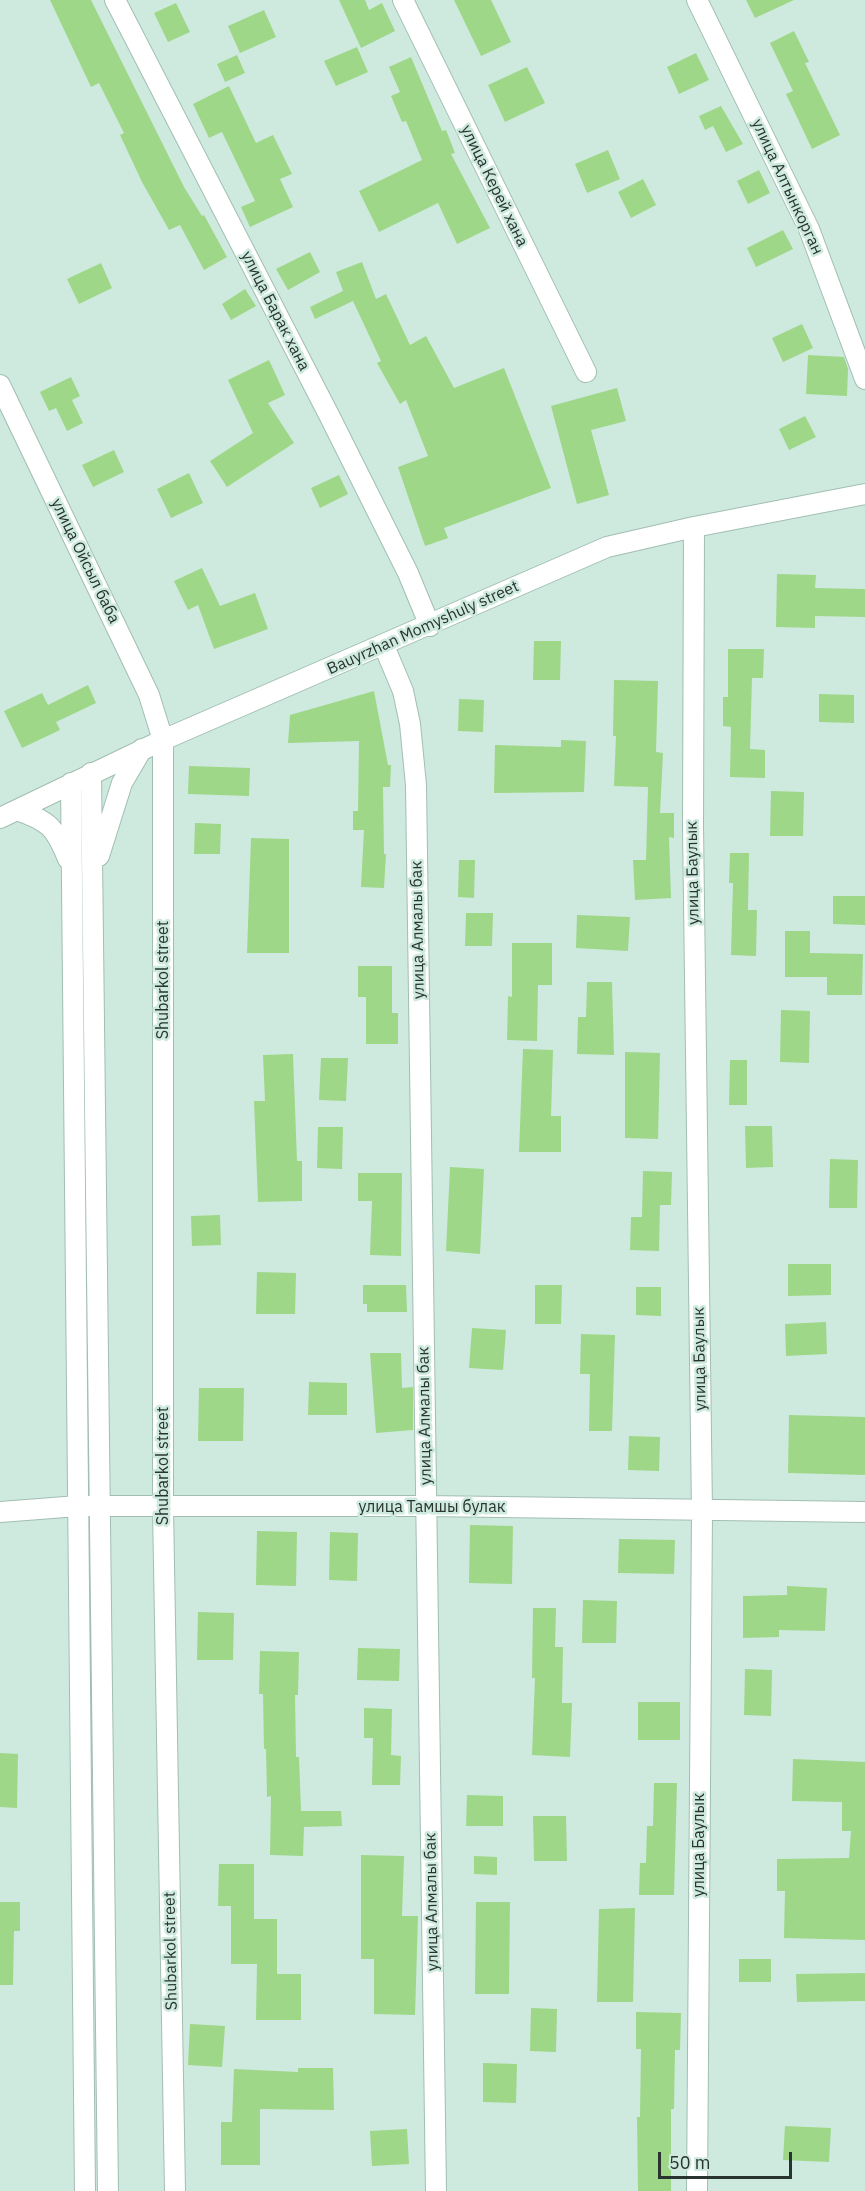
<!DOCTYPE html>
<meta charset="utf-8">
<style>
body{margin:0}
#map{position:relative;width:865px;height:2191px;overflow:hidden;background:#ceeadf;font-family:"IBM Plex Sans",sans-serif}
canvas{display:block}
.scale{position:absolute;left:658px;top:2152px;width:134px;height:27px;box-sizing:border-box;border:3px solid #293430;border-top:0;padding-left:8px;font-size:18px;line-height:21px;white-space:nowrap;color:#293430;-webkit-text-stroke:4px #ceeadf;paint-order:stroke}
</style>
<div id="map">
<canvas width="865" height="2191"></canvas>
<div class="scale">50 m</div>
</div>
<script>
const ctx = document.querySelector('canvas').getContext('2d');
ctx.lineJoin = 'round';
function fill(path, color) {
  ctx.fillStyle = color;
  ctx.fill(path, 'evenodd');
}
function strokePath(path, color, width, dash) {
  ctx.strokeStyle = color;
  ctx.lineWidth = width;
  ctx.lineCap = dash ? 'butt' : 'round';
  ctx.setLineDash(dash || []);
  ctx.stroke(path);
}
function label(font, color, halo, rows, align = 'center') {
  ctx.font = font + ' "IBM Plex Sans",sans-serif';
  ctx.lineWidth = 5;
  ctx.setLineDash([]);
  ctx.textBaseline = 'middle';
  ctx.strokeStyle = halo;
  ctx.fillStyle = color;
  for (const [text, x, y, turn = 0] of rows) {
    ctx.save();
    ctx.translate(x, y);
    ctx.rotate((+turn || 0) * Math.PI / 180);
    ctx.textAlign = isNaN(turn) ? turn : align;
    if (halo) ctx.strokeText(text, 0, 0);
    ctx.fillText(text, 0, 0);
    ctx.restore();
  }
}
const building = new Path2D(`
 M 50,0 L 91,0 L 184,187 L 202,216 L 204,215 L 227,257 L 204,270 L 180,225 L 169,230 L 142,182 L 120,135 L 124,133 L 99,83 L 91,87 Z
 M 339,0 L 365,0 L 369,10 L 382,3 L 395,31 L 361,48 Z
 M 454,0 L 491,0 L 511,42 L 481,56 Z
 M 746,0 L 794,0 L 755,18 Z
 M 176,3 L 190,32 L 168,42 L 154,13 Z
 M 264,10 L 276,37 L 240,53 L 228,26 Z
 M 794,31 L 809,62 L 805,63 L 840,135 L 812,149 L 786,94 L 793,91 L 770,43 Z
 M 357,47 L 368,72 L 336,86 L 324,61 Z
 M 696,53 L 709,80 L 679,94 L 667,67 Z
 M 237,55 L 245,73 L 225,82 L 217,64 Z
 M 411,57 L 442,131 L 446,130 L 455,153 L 451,154 L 490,228 L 457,244 L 438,203 L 379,232 L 359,191 L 422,160 L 406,121 L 402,122 L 391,96 L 400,92 L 389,67 Z
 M 527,67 L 545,103 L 505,122 L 488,85 Z
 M 229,86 L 256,143 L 273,135 L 292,174 L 280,179 L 293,207 L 250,227 L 241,207 L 255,201 L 222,132 L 209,138 L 193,104 Z
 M 721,106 L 743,144 L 726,152 L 713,126 L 705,130 L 699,116 Z
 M 608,150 L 620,179 L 587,193 L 575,164 Z
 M 759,170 L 770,193 L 748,204 L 737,181 Z
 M 643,179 L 656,205 L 631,218 L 618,192 Z
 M 783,230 L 793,249 L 756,267 L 747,248 Z
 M 310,252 L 320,272 L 288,290 L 276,269 Z
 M 362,262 L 376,299 L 386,294 L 410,345 L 426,336 L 454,388 L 504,368 L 551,488 L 444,528 L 448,538 L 425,546 L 398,467 L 428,456 L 406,400 L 400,404 L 377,363 L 381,361 L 353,301 L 315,319 L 310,307 L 343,291 L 336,272 Z
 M 101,263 L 112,288 L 79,304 L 67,279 Z
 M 245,289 L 256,306 L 231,320 L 222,304 Z
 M 802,324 L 813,348 L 783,362 L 772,338 Z
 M 808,355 L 844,357 L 848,369 L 847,396 L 806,394 Z
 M 269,360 L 285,395 L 268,403 L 294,443 L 227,487 L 210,461 L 253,433 L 228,380 Z
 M 71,377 L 80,396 L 72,400 L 83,423 L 67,431 L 56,408 L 49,411 L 40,392 Z
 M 617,388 L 626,421 L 591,430 L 609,495 L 577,504 L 551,406 Z
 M 805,416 L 816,437 L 789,450 L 779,429 Z
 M 114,450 L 124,472 L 93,487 L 82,465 Z
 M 189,473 L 203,503 L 171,518 L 157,489 Z
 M 339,475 L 348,494 L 320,508 L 311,488 Z
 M 202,568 L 220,606 L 255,593 L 268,629 L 214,649 L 198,605 L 188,610 L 174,581 Z
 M 777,574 L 816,575 L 815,588 L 865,589 L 865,617 L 815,616 L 815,628 L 776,627 Z
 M 534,641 L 561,641 L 560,680 L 533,680 Z
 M 728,649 L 764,649 L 763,678 L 752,678 L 750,749 L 765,750 L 765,778 L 730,777 L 731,727 L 723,726 L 723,697 L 728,697 Z
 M 614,680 L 658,681 L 656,752 L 663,753 L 660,813 L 674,813 L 674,838 L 669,837 L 671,898 L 635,900 L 633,860 L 646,860 L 648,787 L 614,786 L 616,736 L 613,736 Z
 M 88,685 L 96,703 L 56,722 L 60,730 L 22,748 L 4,711 L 42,693 L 48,705 Z
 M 374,691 L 388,765 L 391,765 L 390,787 L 383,787 L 384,854 L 386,854 L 384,888 L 361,887 L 364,830 L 353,830 L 353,811 L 358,811 L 359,741 L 288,743 L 290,715 Z
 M 819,694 L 854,695 L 854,723 L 819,722 Z
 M 459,699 L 484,700 L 483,732 L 458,731 Z
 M 561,740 L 586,741 L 584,792 L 494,793 L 495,745 L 561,747 Z
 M 189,766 L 250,768 L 249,796 L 188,794 Z
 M 771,791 L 804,792 L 803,836 L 770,836 Z
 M 195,823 L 221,824 L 220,854 L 194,854 Z
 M 251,838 L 289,839 L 289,953 L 247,953 Z
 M 730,853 L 749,853 L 748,910 L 757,910 L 756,956 L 731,955 L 733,883 L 729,883 Z
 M 459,860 L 475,860 L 474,898 L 458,897 Z
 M 833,896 L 865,896 L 865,925 L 833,924 Z
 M 466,913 L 493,913 L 492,946 L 465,946 Z
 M 577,915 L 630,917 L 628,951 L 576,948 Z
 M 785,931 L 810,931 L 810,953 L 863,954 L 862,995 L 827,995 L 827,977 L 785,977 Z
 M 512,943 L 552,943 L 552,985 L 538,985 L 537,1041 L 507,1040 L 508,996 L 512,997 Z
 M 358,966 L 392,966 L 392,1013 L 398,1013 L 398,1044 L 366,1044 L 366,997 L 358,997 Z
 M 587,982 L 612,982 L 614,1055 L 577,1054 L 578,1017 L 586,1017 Z
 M 781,1010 L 810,1011 L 809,1063 L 780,1062 Z
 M 523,1049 L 553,1050 L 551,1116 L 561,1116 L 561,1152 L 519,1152 Z
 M 625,1052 L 660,1053 L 658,1139 L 625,1138 Z
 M 293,1054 L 297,1161 L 302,1161 L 302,1201 L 258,1202 L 254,1101 L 265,1101 L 263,1055 Z
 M 321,1058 L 348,1058 L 346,1101 L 319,1100 Z
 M 730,1060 L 747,1060 L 747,1105 L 729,1105 Z
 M 745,1126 L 772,1126 L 773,1167 L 746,1168 Z
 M 318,1127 L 343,1127 L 342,1169 L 317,1168 Z
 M 830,1159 L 858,1160 L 857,1208 L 829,1208 Z
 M 450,1167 L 484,1169 L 480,1254 L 446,1251 Z
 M 643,1171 L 672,1172 L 671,1205 L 660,1205 L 659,1251 L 630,1250 L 631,1217 L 642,1217 Z
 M 358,1173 L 402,1173 L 401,1256 L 370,1255 L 372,1201 L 358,1201 Z
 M 220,1215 L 221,1245 L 192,1246 L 191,1216 Z
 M 788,1264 L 831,1264 L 831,1295 L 788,1296 Z
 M 257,1272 L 296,1273 L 295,1314 L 256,1314 Z
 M 363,1285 L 406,1285 L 407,1312 L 367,1312 L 367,1304 L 363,1304 Z
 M 535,1285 L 562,1285 L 561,1324 L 535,1324 Z
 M 636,1287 L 661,1287 L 661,1316 L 636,1315 Z
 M 826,1322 L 827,1354 L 786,1356 L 785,1324 Z
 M 472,1328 L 506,1330 L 503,1370 L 469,1368 Z
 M 581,1334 L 615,1335 L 612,1431 L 589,1431 L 590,1374 L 580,1374 Z
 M 370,1353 L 401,1353 L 402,1388 L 413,1387 L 413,1430 L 376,1433 Z
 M 309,1382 L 347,1383 L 347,1415 L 308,1415 Z
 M 199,1388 L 244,1388 L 243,1441 L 198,1441 Z
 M 789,1415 L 865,1417 L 865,1475 L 788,1473 Z
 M 629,1436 L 660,1437 L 659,1471 L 628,1470 Z
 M 470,1525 L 513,1526 L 512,1584 L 469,1583 Z
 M 257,1531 L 297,1532 L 296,1586 L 256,1585 Z
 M 330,1532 L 358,1533 L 357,1581 L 329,1580 Z
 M 619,1539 L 675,1540 L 674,1574 L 618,1573 Z
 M 787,1586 L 827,1588 L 825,1631 L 779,1630 L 779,1637 L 743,1638 L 743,1596 L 787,1595 Z
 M 583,1600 L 617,1601 L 616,1643 L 582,1643 Z
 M 533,1608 L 556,1608 L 555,1647 L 563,1647 L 562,1703 L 572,1703 L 570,1757 L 532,1755 L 535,1678 L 532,1678 Z
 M 198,1612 L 234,1613 L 233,1660 L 197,1660 Z
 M 358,1648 L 400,1649 L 399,1681 L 357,1680 Z
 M 260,1651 L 299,1652 L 298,1695 L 295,1695 L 296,1757 L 299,1757 L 301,1811 L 341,1811 L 342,1826 L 304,1827 L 303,1856 L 270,1855 L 271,1796 L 267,1797 L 266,1749 L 264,1749 L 263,1694 L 259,1694 Z
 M 745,1669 L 772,1670 L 771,1716 L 744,1715 Z
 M 638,1702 L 680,1702 L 680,1740 L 638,1740 Z
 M 364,1708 L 392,1709 L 391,1755 L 401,1756 L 400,1785 L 372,1785 L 373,1738 L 364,1738 Z
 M 0,1753 L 18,1754 L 17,1808 L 0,1807 Z
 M 793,1759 L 865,1762 L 865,1940 L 784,1938 L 785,1891 L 777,1891 L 777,1859 L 849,1858 L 851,1831 L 842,1831 L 842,1802 L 792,1801 Z
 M 654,1783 L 677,1783 L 674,1895 L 639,1895 L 640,1863 L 646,1863 L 647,1826 L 653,1826 Z
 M 467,1795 L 503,1796 L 503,1826 L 466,1826 Z
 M 533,1816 L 566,1816 L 567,1861 L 534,1861 Z
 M 361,1855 L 404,1856 L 402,1916 L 418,1916 L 415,2015 L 374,2014 L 374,1959 L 361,1959 Z
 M 474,1856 L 497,1857 L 497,1875 L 474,1874 Z
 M 219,1864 L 254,1864 L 254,1919 L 277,1919 L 277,1974 L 301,1974 L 301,2020 L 256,2020 L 257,1964 L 231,1964 L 231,1906 L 218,1906 Z
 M 0,1902 L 20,1902 L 20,1931 L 14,1931 L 13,1985 L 0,1985 Z
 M 476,1902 L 510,1902 L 509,1994 L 475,1994 Z
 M 635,1908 L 633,2002 L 597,2002 L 599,1909 Z
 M 739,1959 L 771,1959 L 771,1982 L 739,1982 Z
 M 865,1973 L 865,2001 L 797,2002 L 796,1974 Z
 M 531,2008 L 557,2009 L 556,2052 L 530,2051 Z
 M 636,2012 L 681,2013 L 680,2050 L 675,2050 L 674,2109 L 671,2109 L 671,2191 L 638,2191 L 637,2117 L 640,2117 L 641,2049 L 636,2049 Z
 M 190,2024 L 225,2026 L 222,2067 L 188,2065 Z
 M 483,2063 L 517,2064 L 516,2103 L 483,2102 Z
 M 298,2068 L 333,2068 L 334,2110 L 260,2109 L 260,2165 L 221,2165 L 221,2122 L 232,2122 L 234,2069 L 298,2072 Z
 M 785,2126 L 831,2128 L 829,2162 L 783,2160 Z
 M 407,2129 L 409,2164 L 372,2166 L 370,2131 Z`);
const minor = new Path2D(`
 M 115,0 L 330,417 L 408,573 L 430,626
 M 403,0 L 586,372
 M 697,0 L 809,229 L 865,379
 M 0,385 L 149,695 L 163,740 L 163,1508 L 175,2191
 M 694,527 L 693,826 L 702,1512 L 697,2191
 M 384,646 L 403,691 L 410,724 L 416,785 L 436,2191
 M 91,773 L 108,2191
 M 71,783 L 85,2191
 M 17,810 C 49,821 55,827 68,859
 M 0,818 L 163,740 L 607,547 L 694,527 L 865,494
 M 99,856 L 122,783 L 142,749
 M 0,1512 L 78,1506 L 426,1506 L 865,1512`);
const streetNames = [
 ["улица Керей хана",494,186,64],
 ["улица Алтынкорган",787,187,65],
 ["улица Барак хана",275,311,63],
 ["улица Ойсыл баба",85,561,64],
 ["Bauyrzhan Momyshuly street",423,628,-24],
 ["улица Баулык",693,873,-91],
 ["улица Алмалы бак",418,930,-91],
 ["Shubarkol street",163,980,-90],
 ["улица Баулык",700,1359,-91],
 ["улица Алмалы бак",425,1416,-91],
 ["Shubarkol street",163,1466,-90],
 ["улица Тамшы булак",432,1507],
 ["улица Баулык",699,1845,-90],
 ["улица Алмалы бак",432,1902,-91],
 ["Shubarkol street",171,1951,-91]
];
fill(building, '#9ed787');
strokePath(minor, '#a2beb3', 22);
strokePath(minor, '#fff', 20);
label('16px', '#293430', '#ceeadf', streetNames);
</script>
